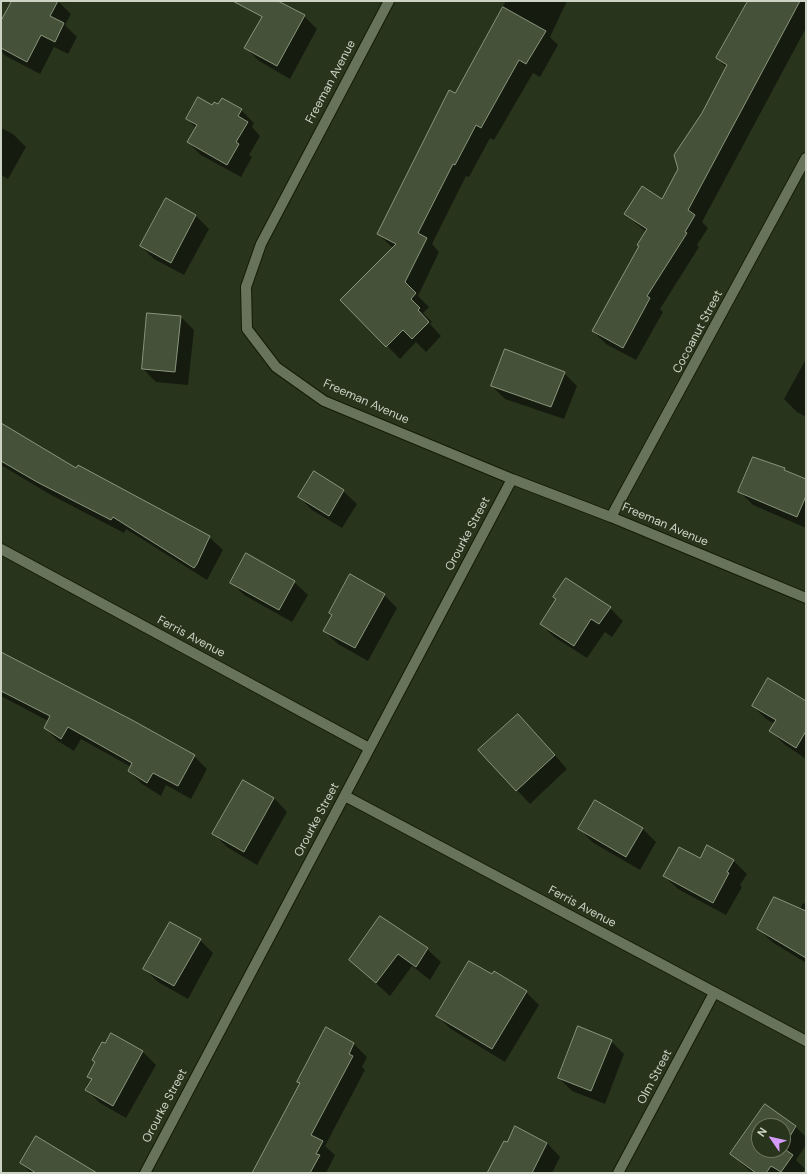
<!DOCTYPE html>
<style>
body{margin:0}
#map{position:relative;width:807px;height:1174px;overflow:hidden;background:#29341d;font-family:"DM Sans",sans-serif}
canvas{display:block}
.frame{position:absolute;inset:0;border:2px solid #cdd4c6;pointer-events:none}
.north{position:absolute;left:751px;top:1118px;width:40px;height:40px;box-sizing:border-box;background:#29341d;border:1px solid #6b7461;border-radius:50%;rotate:304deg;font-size:11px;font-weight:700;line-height:16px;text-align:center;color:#cdd4c6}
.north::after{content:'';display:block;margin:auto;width:14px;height:18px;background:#d59bfa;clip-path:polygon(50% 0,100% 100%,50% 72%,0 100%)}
</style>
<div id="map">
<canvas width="807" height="1174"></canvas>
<div class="frame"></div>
<div class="north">N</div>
</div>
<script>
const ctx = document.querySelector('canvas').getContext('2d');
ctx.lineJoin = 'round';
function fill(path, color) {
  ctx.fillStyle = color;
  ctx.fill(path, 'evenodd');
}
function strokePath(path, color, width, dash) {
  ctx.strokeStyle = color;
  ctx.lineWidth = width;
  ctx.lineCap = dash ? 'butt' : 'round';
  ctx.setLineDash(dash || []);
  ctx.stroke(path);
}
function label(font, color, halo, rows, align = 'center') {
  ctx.font = font + ' "DM Sans",sans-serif';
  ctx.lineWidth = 4;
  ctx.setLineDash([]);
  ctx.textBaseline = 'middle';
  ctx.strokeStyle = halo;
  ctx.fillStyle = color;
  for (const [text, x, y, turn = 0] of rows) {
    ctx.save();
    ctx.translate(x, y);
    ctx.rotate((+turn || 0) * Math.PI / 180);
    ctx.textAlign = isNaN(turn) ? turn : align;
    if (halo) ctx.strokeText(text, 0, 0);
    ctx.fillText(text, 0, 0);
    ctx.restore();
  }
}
const shadow = new Path2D(`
 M 16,1 L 58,1 L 71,14 L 65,25 L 77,37 L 68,54 L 54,47 L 40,74 L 6,56 L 1,51 L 1,25 Z
 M 271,1 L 276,1 L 304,16 L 317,29 L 290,79 L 259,61 L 246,48 Z
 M 506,1 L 567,1 L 550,37 L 558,45 L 540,77 L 533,73 L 494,140 L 490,138 L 469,177 L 466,176 L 432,244 L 439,252 L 418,296 L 429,307 L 423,313 L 432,322 L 430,324 L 441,336 L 426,352 L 416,342 L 400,359 L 342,300 L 393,248 L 378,234 Z
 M 749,1 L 806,1 L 806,28 L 702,222 L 708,228 L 697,245 L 699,247 L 660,309 L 663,312 L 636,360 L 606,344 L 593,331 L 646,232 L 625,214 L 663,200 L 679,170 L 702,114 L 727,68 L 717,58 Z
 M 241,110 L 254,123 L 252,127 L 260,136 L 249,155 L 252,157 L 241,177 L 201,155 L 188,142 L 196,128 L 187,119 Z
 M 1,128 L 13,134 L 26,147 L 8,179 L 1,175 Z
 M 196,216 L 209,229 L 184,275 L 154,259 L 141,246 Z
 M 181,317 L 194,330 L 188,385 L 156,382 L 143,369 Z
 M 806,359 L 806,417 L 797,412 L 784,399 Z
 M 564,373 L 577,386 L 564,419 L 505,399 L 492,386 Z
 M 1,424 L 77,469 L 209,537 L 223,550 L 207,580 L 126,529 L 124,533 L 51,495 L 1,465 Z
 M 766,461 L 806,480 L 806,528 L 753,505 L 740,492 Z
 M 343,491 L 357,504 L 342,528 L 312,510 L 299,497 Z
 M 231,582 L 294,582 L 308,595 L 292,622 L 244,595 Z
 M 384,595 L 397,608 L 368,661 L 338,644 L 324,631 Z
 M 610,608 L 623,621 L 612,637 L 605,632 L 587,658 L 554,637 L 541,624 Z
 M 1,653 L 194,756 L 207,769 L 191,799 L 166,785 L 161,796 L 142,784 L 129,771 L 131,767 L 81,739 L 74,751 L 58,741 L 45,728 L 48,721 L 1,696 Z
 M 806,702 L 806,759 L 784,744 L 771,731 L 775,724 L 766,719 L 753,706 Z
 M 531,728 L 567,769 L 530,804 L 480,750 Z
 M 244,781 L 274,798 L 287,812 L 257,865 L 227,847 L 214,834 Z
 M 595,801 L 643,829 L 656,842 L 640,870 L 592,842 L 579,828 Z
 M 708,847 L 734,861 L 747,874 L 740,885 L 742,887 L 726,915 L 678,889 L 664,876 L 701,860 Z
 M 803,903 L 806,905 L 806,963 L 772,942 L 759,929 L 800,909 Z
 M 381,917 L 427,949 L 441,962 L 430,980 L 412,966 L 390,996 L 350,960 Z
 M 200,940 L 213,953 L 188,999 L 158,982 L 145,969 Z
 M 526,992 L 539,1005 L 505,1062 L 451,1029 L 437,1016 Z
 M 326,1029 L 354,1044 L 367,1057 L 362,1067 L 365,1070 L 325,1146 L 335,1155 L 326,1173 L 252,1173 L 300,1084 L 298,1082 Z
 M 111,1034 L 143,1052 L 156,1065 L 126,1118 L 100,1103 L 87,1090 L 92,1080 L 89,1076 L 96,1063 L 93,1060 Z
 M 611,1041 L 624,1054 L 605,1104 L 572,1091 L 559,1078 Z
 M 766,1105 L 796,1127 L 806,1137 L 806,1145 L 796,1160 L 805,1169 L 802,1173 L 752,1173 L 731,1154 ZM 759,1126 L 783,1126 L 783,1150 L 759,1150 Z
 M 516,1127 L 547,1143 L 560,1157 L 552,1173 L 488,1173 L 508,1144 Z
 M 21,1163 L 90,1173 L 31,1173 Z`);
const building = new Path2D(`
 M 12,1 L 58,1 L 50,16 L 64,23 L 55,42 L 41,35 L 27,62 L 1,48 L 1,21 Z
 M 233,1 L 278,1 L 305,15 L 277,66 L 244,48 L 262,17 Z
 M 748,1 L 800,1 L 688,210 L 695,215 L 685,232 L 687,233 L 647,296 L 650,298 L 623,348 L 592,331 L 639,246 L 637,245 L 647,229 L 624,214 L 642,186 L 662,199 L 678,169 L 674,155 L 702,113 L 727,65 L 716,58 Z
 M 503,7 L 546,31 L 526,64 L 519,60 L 481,128 L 476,125 L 455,165 L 453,164 L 418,233 L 427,238 L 405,282 L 416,293 L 411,299 L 420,308 L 418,310 L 429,322 L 412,339 L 403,330 L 386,347 L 340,300 L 396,244 L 377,234 L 449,90 L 455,93 Z
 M 198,97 L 212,105 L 214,102 L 218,104 L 222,98 L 242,109 L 238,116 L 248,122 L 236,142 L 239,144 L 227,165 L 187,142 L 197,125 L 186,119 Z
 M 166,198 L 196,215 L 171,263 L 140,246 Z
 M 147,313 L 181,316 L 175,372 L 142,369 Z
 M 505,349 L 565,372 L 551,407 L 491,386 Z
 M 1,423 L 76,468 L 78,465 L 210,536 L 197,564 L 194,568 L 113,517 L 111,520 L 37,482 L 1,461 Z
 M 753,457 L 785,468 L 784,470 L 806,479 L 806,496 L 797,517 L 738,492 Z
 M 314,471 L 344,490 L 329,516 L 298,497 Z
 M 246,553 L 295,581 L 279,610 L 230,583 Z
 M 350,574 L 385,594 L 355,648 L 323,631 L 332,615 L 329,613 Z
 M 566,578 L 611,607 L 599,624 L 591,619 L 574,646 L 540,624 L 556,599 L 553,597 Z
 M 1,652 L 132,720 L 195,755 L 178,786 L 153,773 L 147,783 L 128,771 L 132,763 L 68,727 L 61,739 L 44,728 L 50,716 L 1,691 Z
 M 768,678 L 806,701 L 806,731 L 796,748 L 769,731 L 776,720 L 752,706 Z
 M 518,714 L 555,755 L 516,791 L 478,750 Z
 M 243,780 L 274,798 L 244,852 L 212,834 Z
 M 595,800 L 643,828 L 626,857 L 578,829 Z
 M 707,845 L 734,860 L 727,872 L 729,873 L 713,903 L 663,876 L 679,847 L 700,858 Z
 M 774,897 L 806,911 L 806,958 L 757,929 Z
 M 380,916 L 428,948 L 416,967 L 398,954 L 376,983 L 349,960 Z
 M 170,922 L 201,939 L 174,986 L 143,969 Z
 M 469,961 L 492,974 L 494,971 L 527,991 L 492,1049 L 436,1016 Z
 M 578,1026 L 612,1040 L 591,1091 L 558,1078 Z
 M 326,1027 L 354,1043 L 349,1054 L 353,1056 L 311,1135 L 323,1141 L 316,1154 L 320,1155 L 310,1173 L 252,1173 L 300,1083 L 297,1082 Z
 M 111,1033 L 143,1051 L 113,1106 L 85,1090 L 92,1079 L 87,1077 L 95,1062 L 92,1060 L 102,1042 L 105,1043 Z
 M 765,1104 L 796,1126 L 783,1148 L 783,1126 L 759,1126 L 759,1150 L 783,1150 L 783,1148 L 793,1155 L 781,1172 L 771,1166 L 766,1173 L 756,1173 L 730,1154 Z
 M 515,1126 L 547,1143 L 532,1173 L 487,1173 L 504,1141 L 507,1142 Z
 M 36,1136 L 97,1173 L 36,1173 L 20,1163 Z`);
const street = new Path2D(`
 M 389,1 L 261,244 L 246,287 L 247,329 L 276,367 L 324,401 L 512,479 L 611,517 L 806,598
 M 611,517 L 806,158
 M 1,549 L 369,748
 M 345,796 L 806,1041
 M 145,1173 L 512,479
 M 618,1173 L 714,993`);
const streetNames = [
 ["Freeman Avenue",331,82,-62],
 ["Cocoanut Street",698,332,-62],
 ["Freeman Avenue",366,402,24],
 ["Freeman Avenue",665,525,23],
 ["Orourke Street",468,534,-62],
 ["Ferris Avenue",191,637,28],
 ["Orourke Street",317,820,-62],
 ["Ferris Avenue",582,907,28],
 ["Olm Street",655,1077,-62],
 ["Orourke Street",165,1106,-62]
];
fill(shadow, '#0007');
fill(building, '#455139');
strokePath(building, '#89967c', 1);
strokePath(street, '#121b06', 12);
strokePath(street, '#67745b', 10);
label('12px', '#cdd4c6', '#29341d', streetNames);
</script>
